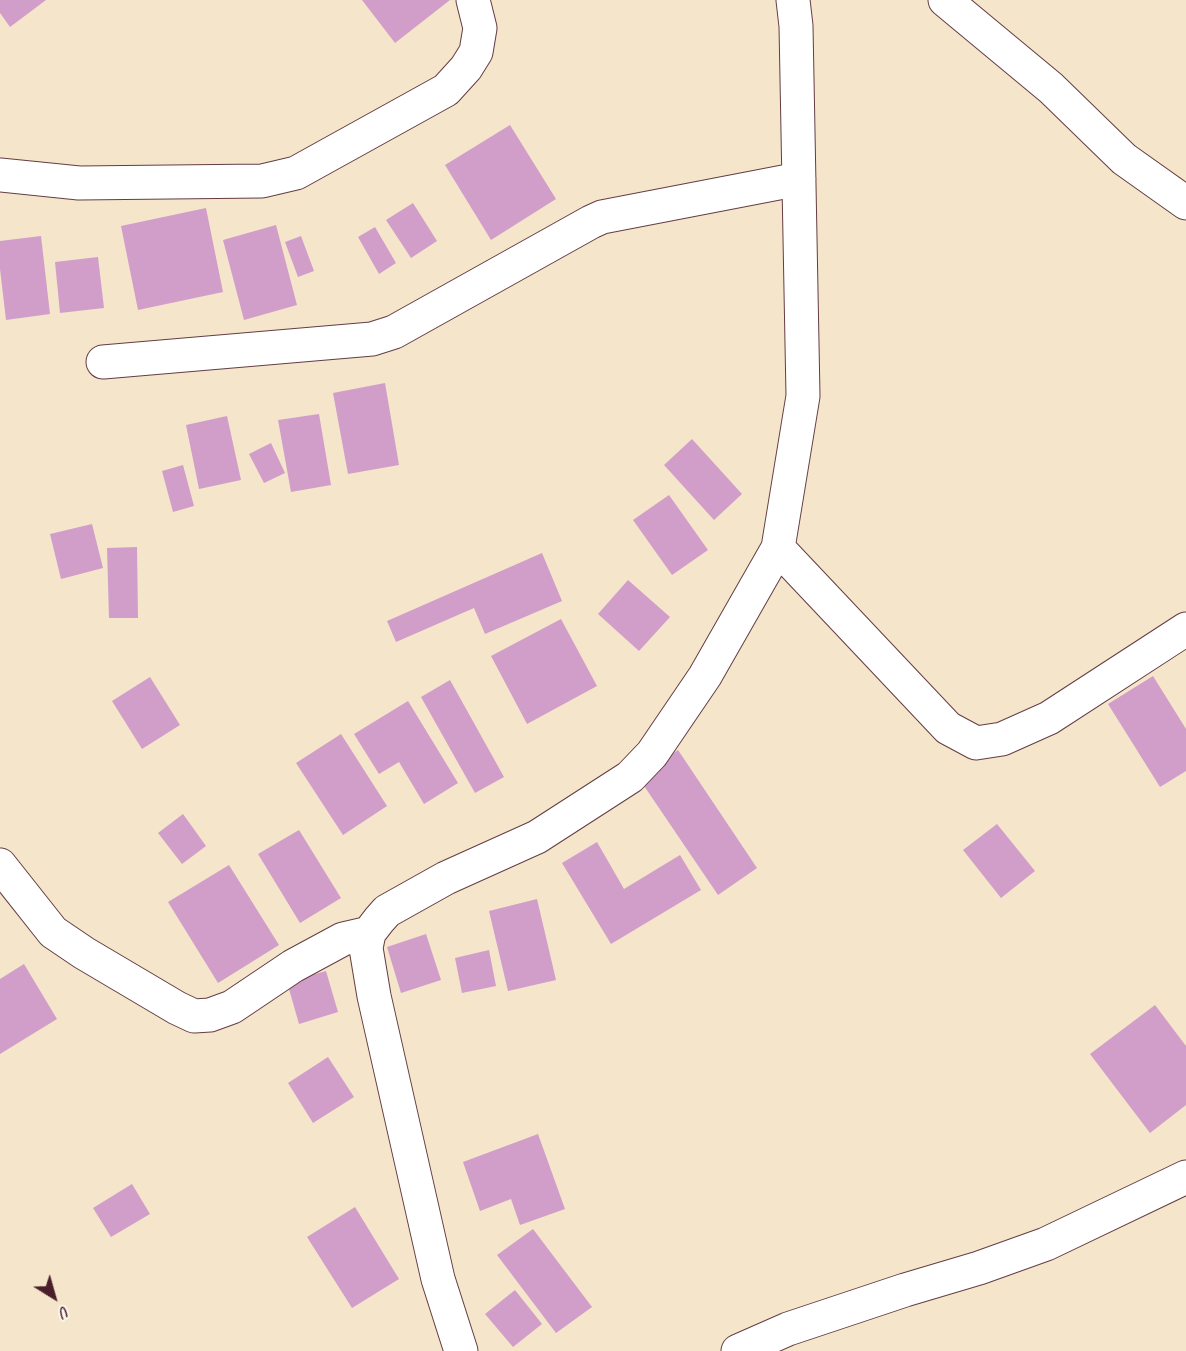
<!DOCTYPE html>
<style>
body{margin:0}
#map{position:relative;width:1186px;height:1351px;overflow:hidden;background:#f4e5cb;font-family:Caveat,sans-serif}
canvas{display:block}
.north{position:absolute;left:24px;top:1267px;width:60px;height:60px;-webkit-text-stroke:4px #fbf7ec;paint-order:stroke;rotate:143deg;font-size:16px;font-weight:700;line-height:24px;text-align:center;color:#4a1f2b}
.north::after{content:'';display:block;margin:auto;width:21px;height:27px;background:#4a1f2b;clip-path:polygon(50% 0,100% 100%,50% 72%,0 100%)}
</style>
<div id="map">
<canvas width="1186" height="1351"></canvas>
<div class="north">U</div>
</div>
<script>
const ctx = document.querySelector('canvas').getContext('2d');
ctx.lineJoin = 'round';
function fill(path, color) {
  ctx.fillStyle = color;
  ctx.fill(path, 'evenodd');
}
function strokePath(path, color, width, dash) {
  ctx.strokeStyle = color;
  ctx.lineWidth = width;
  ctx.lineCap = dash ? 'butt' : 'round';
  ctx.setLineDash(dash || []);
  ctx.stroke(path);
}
const building = new Path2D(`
 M 0,0 L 46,0 L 10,27 L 0,13 Z
 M 362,0 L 450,0 L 395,43 Z
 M 510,125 L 556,199 L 491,240 L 445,165 Z
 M 413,203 L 437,241 L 411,258 L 386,220 Z
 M 206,208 L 223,292 L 138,310 L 121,226 Z
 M 276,225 L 297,305 L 244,320 L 223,240 Z
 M 375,227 L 396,263 L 379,274 L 358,237 Z
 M 41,236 L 50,314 L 6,320 L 0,269 L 0,241 Z
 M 301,236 L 314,271 L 298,277 L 285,242 Z
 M 98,257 L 104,308 L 60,313 L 55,262 Z
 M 385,383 L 399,465 L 348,474 L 333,393 Z
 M 319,414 L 331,485 L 291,492 L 278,420 Z
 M 227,416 L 241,480 L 199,489 L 186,425 Z
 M 692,439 L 742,494 L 714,520 L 664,465 Z
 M 271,443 L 285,473 L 264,483 L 249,454 Z
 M 183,465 L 194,506 L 173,512 L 162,471 Z
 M 669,495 L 708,550 L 672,575 L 633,520 Z
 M 92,524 L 103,568 L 61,579 L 50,534 Z
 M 137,547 L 138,618 L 109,618 L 107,548 Z
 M 542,553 L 562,601 L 485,634 L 474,608 L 396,642 L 387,621 Z
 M 628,580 L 670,617 L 639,651 L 598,614 Z
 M 561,619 L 597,686 L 527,724 L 491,656 Z
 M 1153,676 L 1186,729 L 1186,771 L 1160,787 L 1108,704 Z
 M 150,677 L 180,725 L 142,749 L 112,701 Z
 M 450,680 L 504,777 L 475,793 L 421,697 Z
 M 408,701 L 458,783 L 424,804 L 399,762 L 379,774 L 354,734 Z
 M 341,734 L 387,806 L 343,835 L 296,763 Z
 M 678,750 L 757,868 L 718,895 L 638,777 Z
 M 183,814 L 206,846 L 182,864 L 158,833 Z
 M 997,824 L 1035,871 L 1001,898 L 963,850 Z
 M 299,830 L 341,898 L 300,923 L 258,854 Z
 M 597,842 L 624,889 L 680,855 L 701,890 L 611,944 L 562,863 Z
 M 229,865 L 279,945 L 218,983 L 168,902 Z
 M 537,899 L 556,980 L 508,991 L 489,911 Z
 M 426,934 L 441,980 L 401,993 L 387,947 Z
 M 489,950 L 496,986 L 462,993 L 455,958 Z
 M 24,964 L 57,1019 L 0,1054 L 0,979 Z
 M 326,971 L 338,1012 L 299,1024 L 287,982 Z
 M 1155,1005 L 1186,1046 L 1186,1105 L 1150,1133 L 1090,1054 Z
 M 328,1057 L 354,1097 L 313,1123 L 288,1083 Z
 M 538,1134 L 565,1209 L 520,1225 L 511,1199 L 480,1211 L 463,1162 Z
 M 132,1184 L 150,1214 L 111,1237 L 93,1208 Z
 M 355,1207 L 399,1279 L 352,1308 L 307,1237 Z
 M 533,1229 L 592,1307 L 556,1333 L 497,1255 Z
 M 515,1290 L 542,1324 L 513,1347 L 485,1314 Z`);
const minor = new Path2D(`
 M 945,0 L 1051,88 L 1124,159 L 1186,203
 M 0,175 L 79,183 L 262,181 L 296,173 L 446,90 L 466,68 L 476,52 L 480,28 L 473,0
 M 103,362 L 372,339 L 394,332 L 591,222 L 602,217 L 799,179
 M 778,548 L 948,728 L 976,743 L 1002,739 L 1049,718 L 1186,629
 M 0,865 L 53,932 L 84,953 L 177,1008 L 194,1016 L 210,1015 L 232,1007 L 293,966 L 343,939 L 369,933
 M 461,1351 L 438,1279 L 374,996 L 366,948 L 369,933 L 379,920 L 387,911 L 446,878 L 537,837 L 630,777 L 652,754 L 705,676 L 778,548 L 803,396 L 796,26 L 793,0
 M 738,1351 L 788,1329 L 905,1290 L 979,1268 L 1046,1244 L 1186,1177`);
fill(building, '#d19eca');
strokePath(minor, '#643d43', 35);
strokePath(minor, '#fff', 33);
</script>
